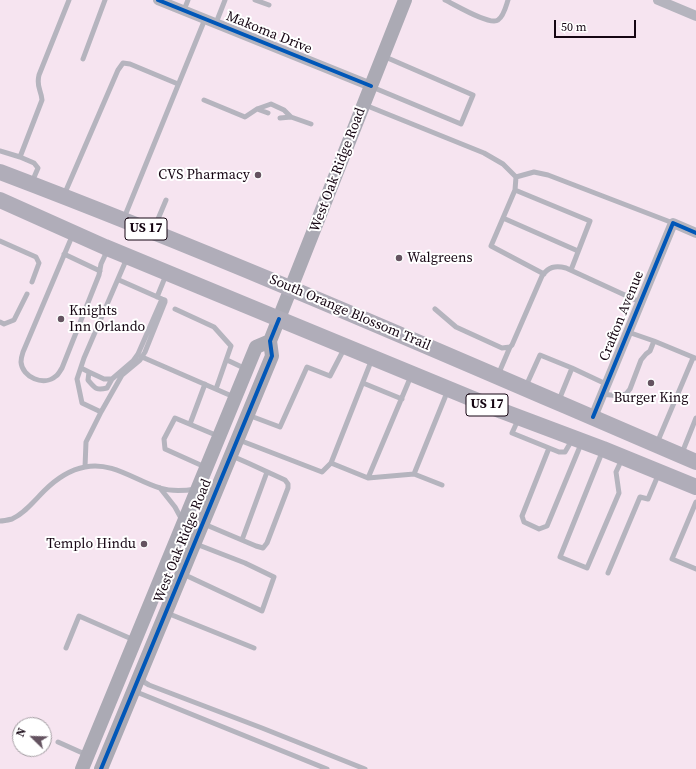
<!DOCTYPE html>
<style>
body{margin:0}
#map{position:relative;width:696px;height:769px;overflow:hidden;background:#f6e4f0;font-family:"Source Serif 4",serif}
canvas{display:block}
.north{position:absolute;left:12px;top:717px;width:40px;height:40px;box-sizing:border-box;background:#fff;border:1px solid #a19ba0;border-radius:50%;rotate:293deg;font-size:11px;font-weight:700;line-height:16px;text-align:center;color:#150512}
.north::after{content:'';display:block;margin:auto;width:14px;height:18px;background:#645360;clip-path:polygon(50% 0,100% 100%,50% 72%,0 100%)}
.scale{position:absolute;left:554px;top:20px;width:82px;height:18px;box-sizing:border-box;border:2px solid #150512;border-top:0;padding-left:5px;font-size:12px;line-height:14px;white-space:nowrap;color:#150512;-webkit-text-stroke:3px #fff;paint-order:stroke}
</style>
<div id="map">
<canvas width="696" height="769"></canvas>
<div class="north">N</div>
<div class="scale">50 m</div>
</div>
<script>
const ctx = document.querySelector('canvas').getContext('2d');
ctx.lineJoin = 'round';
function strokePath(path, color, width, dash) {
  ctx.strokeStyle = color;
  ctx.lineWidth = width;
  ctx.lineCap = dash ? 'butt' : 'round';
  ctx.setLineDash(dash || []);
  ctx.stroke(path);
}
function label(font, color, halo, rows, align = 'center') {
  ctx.font = font + ' "Source Serif 4",serif';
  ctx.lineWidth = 4;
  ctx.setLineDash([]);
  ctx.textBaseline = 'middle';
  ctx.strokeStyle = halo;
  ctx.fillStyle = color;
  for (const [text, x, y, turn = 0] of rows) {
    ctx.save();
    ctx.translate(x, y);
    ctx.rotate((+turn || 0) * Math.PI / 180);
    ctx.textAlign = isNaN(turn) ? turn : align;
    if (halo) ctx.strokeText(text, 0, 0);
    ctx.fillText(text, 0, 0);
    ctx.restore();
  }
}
const lane = new Path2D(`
 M 255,0 L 269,5
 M 445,0 C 454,4 490,26 498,20 C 504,16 506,6 508,0
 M 184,10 L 188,0
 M 216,23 L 225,0
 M 83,59 L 105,0
 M 372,87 L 461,124 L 473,95 L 383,56
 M 204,100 L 245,117 L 257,109 L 271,104 L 284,110 L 291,117 L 311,124
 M 365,105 L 484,153 L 503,164 L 516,177 L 515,190 L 491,246 L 544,274
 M 257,109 L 268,113
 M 280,118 L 291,117
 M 0,151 L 20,157 L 42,100 C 41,89 36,87 39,75 L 69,0
 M 20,157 L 34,163 L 38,168 L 32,182
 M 516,177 L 534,172 L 548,175 L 673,223
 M 515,190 L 590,221 L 571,270
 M 64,195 L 118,70 L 123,63 L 130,64 L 178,84
 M 124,218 L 205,19
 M 503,218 L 578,251
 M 153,231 L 166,200
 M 73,234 L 23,352 C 22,355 21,359 21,362 C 22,377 44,387 56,376 C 58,375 60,371 62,368 L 99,275 L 101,264 L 107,251
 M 0,241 L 36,257 L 39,263 L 32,282
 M 64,254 L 100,271
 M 157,297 L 166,275
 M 175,309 L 214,327 L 231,346 L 216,389
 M 435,309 L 456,327 L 502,348 L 510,347 L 512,345 L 542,276 C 548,267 555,265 566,268 L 640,302
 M 0,322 L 4,324 L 14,320 L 27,294
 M 628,332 L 654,341 L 695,358
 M 142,357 L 234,397
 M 227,360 L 246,369
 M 81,368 L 89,372 L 88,380 C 95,388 96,391 107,388 L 112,379
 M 89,372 L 104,379 L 112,379 L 133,361 L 138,354 L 162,299
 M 498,375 L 510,347
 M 363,383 L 402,399
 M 526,386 L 540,355 L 572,368
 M 602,394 L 619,396 L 626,394 L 630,389 L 641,360 L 646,354 L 650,351 L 654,341
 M 559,400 L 572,368 L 606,384
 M 101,412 L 122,375 L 140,360 L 145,352 L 165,302 L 165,300 L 162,299 L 119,280
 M 248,415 L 280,427 L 307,367 L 330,376 L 344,349
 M 518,420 L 512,433 L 559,452 L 565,452 L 572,440
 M 190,424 L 205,384
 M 239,440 L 322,472 L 331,463 L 372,359
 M 657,443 L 693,358
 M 549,448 L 522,516 L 524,522 L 539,529 L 547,526 L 581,444
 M 603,450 L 560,557 L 587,568 L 619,493 L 616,472 L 622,459
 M 682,453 L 696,418
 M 331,463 L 368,478 L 414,474 L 448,390
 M 85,467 L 86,442 L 101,412 L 82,403 L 77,379 L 84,358 L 127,258
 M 205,467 L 165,449 L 164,439 L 175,418 L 218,436
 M 414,474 L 442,485
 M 368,478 L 411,376
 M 160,488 L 175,507 L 182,520
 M 696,502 L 672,559 L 696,569
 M 0,521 C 4,521 8,520 12,519 C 25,513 34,501 44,491 C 55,480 69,470 85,467 C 112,461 136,481 160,488 C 172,492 184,491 196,489
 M 204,524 L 256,546 L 263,548 L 267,543 L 288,488 L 288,484 L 285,480 L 248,463 L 232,456
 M 242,540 L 267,472
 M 608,573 L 640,497 L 648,499 L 659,473
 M 183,574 L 262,611 L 274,577 L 245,563 L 196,544
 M 167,613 L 254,648
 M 66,648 L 79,616 L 134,640
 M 142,677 L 144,682 L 149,685 L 262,728 L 365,769
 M 134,691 L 327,769
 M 58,742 L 87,755`);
const street = new Path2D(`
 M 158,0 L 371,86
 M 658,0 L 696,16
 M 593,417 L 673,223 L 696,233`);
const secondary = new Path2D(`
 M 82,769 L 256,347 L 270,341
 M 101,769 L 272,356 L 270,341 L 405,0`);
const primary = new Path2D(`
 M 0,172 C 235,261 465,363 696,462
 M 0,200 L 105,247 L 279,319 L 502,411 L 603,449 L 696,487`);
const cycleway = new Path2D(`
 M 158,0 L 371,86
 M 593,417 L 673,223 L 696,233
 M 101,769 L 272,356 L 270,341 L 279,319`);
const markers = [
 [258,175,4,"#645360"],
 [399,258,4,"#645360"],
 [61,319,4,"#645360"],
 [651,383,4,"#645360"],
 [144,544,4,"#645360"]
];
const shields = [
 [146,229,42],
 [487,405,42]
];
const shieldNames = [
 ["US 17",146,229],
 ["US 17",487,405]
];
const streetNames = [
 ["Makoma Drive",269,33,22],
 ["West Oak Ridge Road",338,170,-69],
 ["South Orange Blossom Trail",350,313,23],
 ["Crafton Avenue",622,316,-68],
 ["West Oak Ridge Road",183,541,-68]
];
const poiNames = [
 ["CVS Pharmacy",250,175],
 ["Walgreens",407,258,"left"],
 ["Knights",69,311,"left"],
 ["Inn Orlando",69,327,"left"],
 ["Burger King",651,398,"center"],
 ["Templo Hindu",136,544]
];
strokePath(lane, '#b5b4be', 5);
strokePath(street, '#b5b4be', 10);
strokePath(secondary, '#abaab4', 14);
strokePath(primary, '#b0adb9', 16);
strokePath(cycleway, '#0057b8', 4);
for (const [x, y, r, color] of markers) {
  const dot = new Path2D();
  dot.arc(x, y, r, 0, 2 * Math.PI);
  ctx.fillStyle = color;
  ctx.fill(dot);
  strokePath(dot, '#fff', 1.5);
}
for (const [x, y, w] of shields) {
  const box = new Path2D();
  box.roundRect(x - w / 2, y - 11, w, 22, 3);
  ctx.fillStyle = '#fff';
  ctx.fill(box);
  strokePath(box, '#150512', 1);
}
label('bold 13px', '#150512', null, shieldNames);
label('14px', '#150512', '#fff', streetNames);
label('14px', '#150512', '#fff', poiNames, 'right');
</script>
